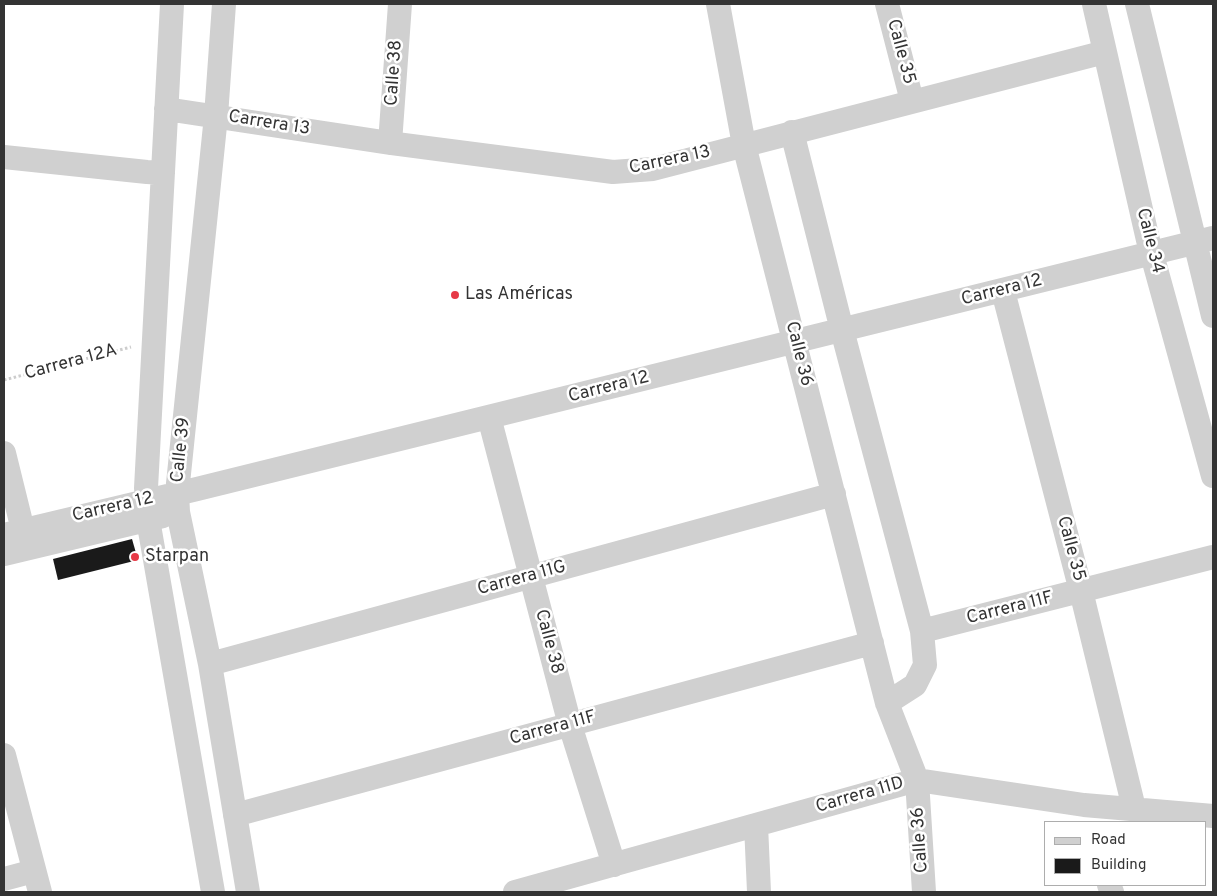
<!DOCTYPE html>
<meta charset="utf-8">
<style>
body{margin:0}
#map{position:relative;width:1217px;height:896px;overflow:hidden;background:#fff;font-family:Overpass,sans-serif}
canvas{display:block}
.frame{position:absolute;inset:0;border:5px solid #333;pointer-events:none}
.legend{position:absolute;left:1044px;top:821px;width:162px;height:65px;box-sizing:border-box;background:#fff;border:1px solid #adadad;margin:0;padding:6px 9px;list-style:none;font-size:15px;color:#333}
.legend li{display:flex;align-items:center;gap:10px;height:25px}
.legend b{width:25px;border:1px solid #adadad}
</style>
<div id="map">
<canvas width="1217" height="896"></canvas>
<div class="frame"></div>
<ul class="legend">
<li><b style="height:6px;background:#d0d0d0"></b>Road</li>
<li><b style="height:14px;background:#1a1a1a"></b>Building</li>
</ul>
</div>
<script>
const ctx = document.querySelector('canvas').getContext('2d');
ctx.lineJoin = 'round';
function fill(path, color) {
  ctx.fillStyle = color;
  ctx.fill(path, 'evenodd');
}
function strokePath(path, color, width, dash) {
  ctx.strokeStyle = color;
  ctx.lineWidth = width;
  ctx.lineCap = dash ? 'butt' : 'round';
  ctx.setLineDash(dash || []);
  ctx.stroke(path);
}
function label(font, color, halo, rows, align = 'center') {
  ctx.font = font + ' Overpass,sans-serif';
  ctx.lineWidth = 5;
  ctx.setLineDash([]);
  ctx.textBaseline = 'middle';
  ctx.strokeStyle = halo;
  ctx.fillStyle = color;
  for (const [text, x, y, turn = 0] of rows) {
    ctx.save();
    ctx.translate(x, y);
    ctx.rotate((+turn || 0) * Math.PI / 180);
    ctx.textAlign = isNaN(turn) ? turn : align;
    if (halo) ctx.strokeText(text, 0, 0);
    ctx.fillText(text, 0, 0);
    ctx.restore();
  }
}
const building = new Path2D(`
 M 132,539 L 138,560 L 58,580 L 53,559 Z`);
const path = new Path2D(`
 M 4,380 L 131,347`);
const minor = new Path2D(`
 M 172,4 L 146,488 L 150,531 L 213,892
 M 224,4 L 216,116 L 177,493 L 178,512 L 210,664 L 248,892
 M 718,4 L 744,145 L 798,356 L 887,703 L 917,780 L 924,892
 M 887,4 L 912,101
 M 1094,4 L 1148,240 L 1213,476
 M 1137,4 L 1213,316
 M 166,109 L 390,143 L 613,172 L 653,169 L 1105,52
 M 792,132 L 842,330 L 922,631 L 925,665 L 915,685 L 887,703
 M 390,143 L 400,4
 M 4,157 L 147,172 L 163,173
 M 1003,291 L 1081,591 L 1134,808
 M 489,417 L 570,725 L 614,865
 M 4,453 L 23,530
 M 4,535 L 197,489 L 1213,238
 M 4,554 L 163,516
 M 922,631 L 1213,557
 M 210,664 L 834,494
 M 4,755 L 40,892
 M 235,815 L 872,643
 M 756,825 L 759,892
 M 4,879 L 34,871
 M 1109,885 L 1112,892
 M 515,892 L 917,780 L 1084,805 L 1213,816`);
const markers = [
 [455,295,5,"#e63946"],
 [135,557,5,"#e63946"]
];
const streetNames = [
 ["Calle 35",900,52,75],
 ["Calle 38",395,73,-86],
 ["Carrera 13",269,124,9],
 ["Carrera 13",670,161,-12],
 ["Calle 34",1149,241,76],
 ["Carrera 12",1002,291,-14],
 ["Calle 36",798,354,76],
 ["Carrera 12A",71,363,-15],
 ["Carrera 12",609,388,-14],
 ["Calle 39",182,450,-84],
 ["Carrera 12",113,508,-13],
 ["Calle 35",1070,549,75],
 ["Carrera 11G",522,579,-15],
 ["Carrera 11F",1010,609,-14],
 ["Calle 38",548,642,75],
 ["Carrera 11F",553,729,-15],
 ["Carrera 11D",860,796,-16],
 ["Calle 36",921,840,-94]
];
const poiNames = [
 ["Las Américas",465,295],
 ["Starpan",145,557]
];
fill(building, '#1a1a1a');
strokePath(path, '#cdcdcd', 3, [2.5, 2.5]);
strokePath(minor, '#d0d0d0', 24);
for (const [x, y, r, color] of markers) {
  const dot = new Path2D();
  dot.arc(x, y, r, 0, 2 * Math.PI);
  ctx.fillStyle = color;
  ctx.fill(dot);
  strokePath(dot, '#fff', 2);
}
label('18px', '#333', '#fff', streetNames);
label('18px', '#333', '#fff', poiNames, 'left');
</script>
